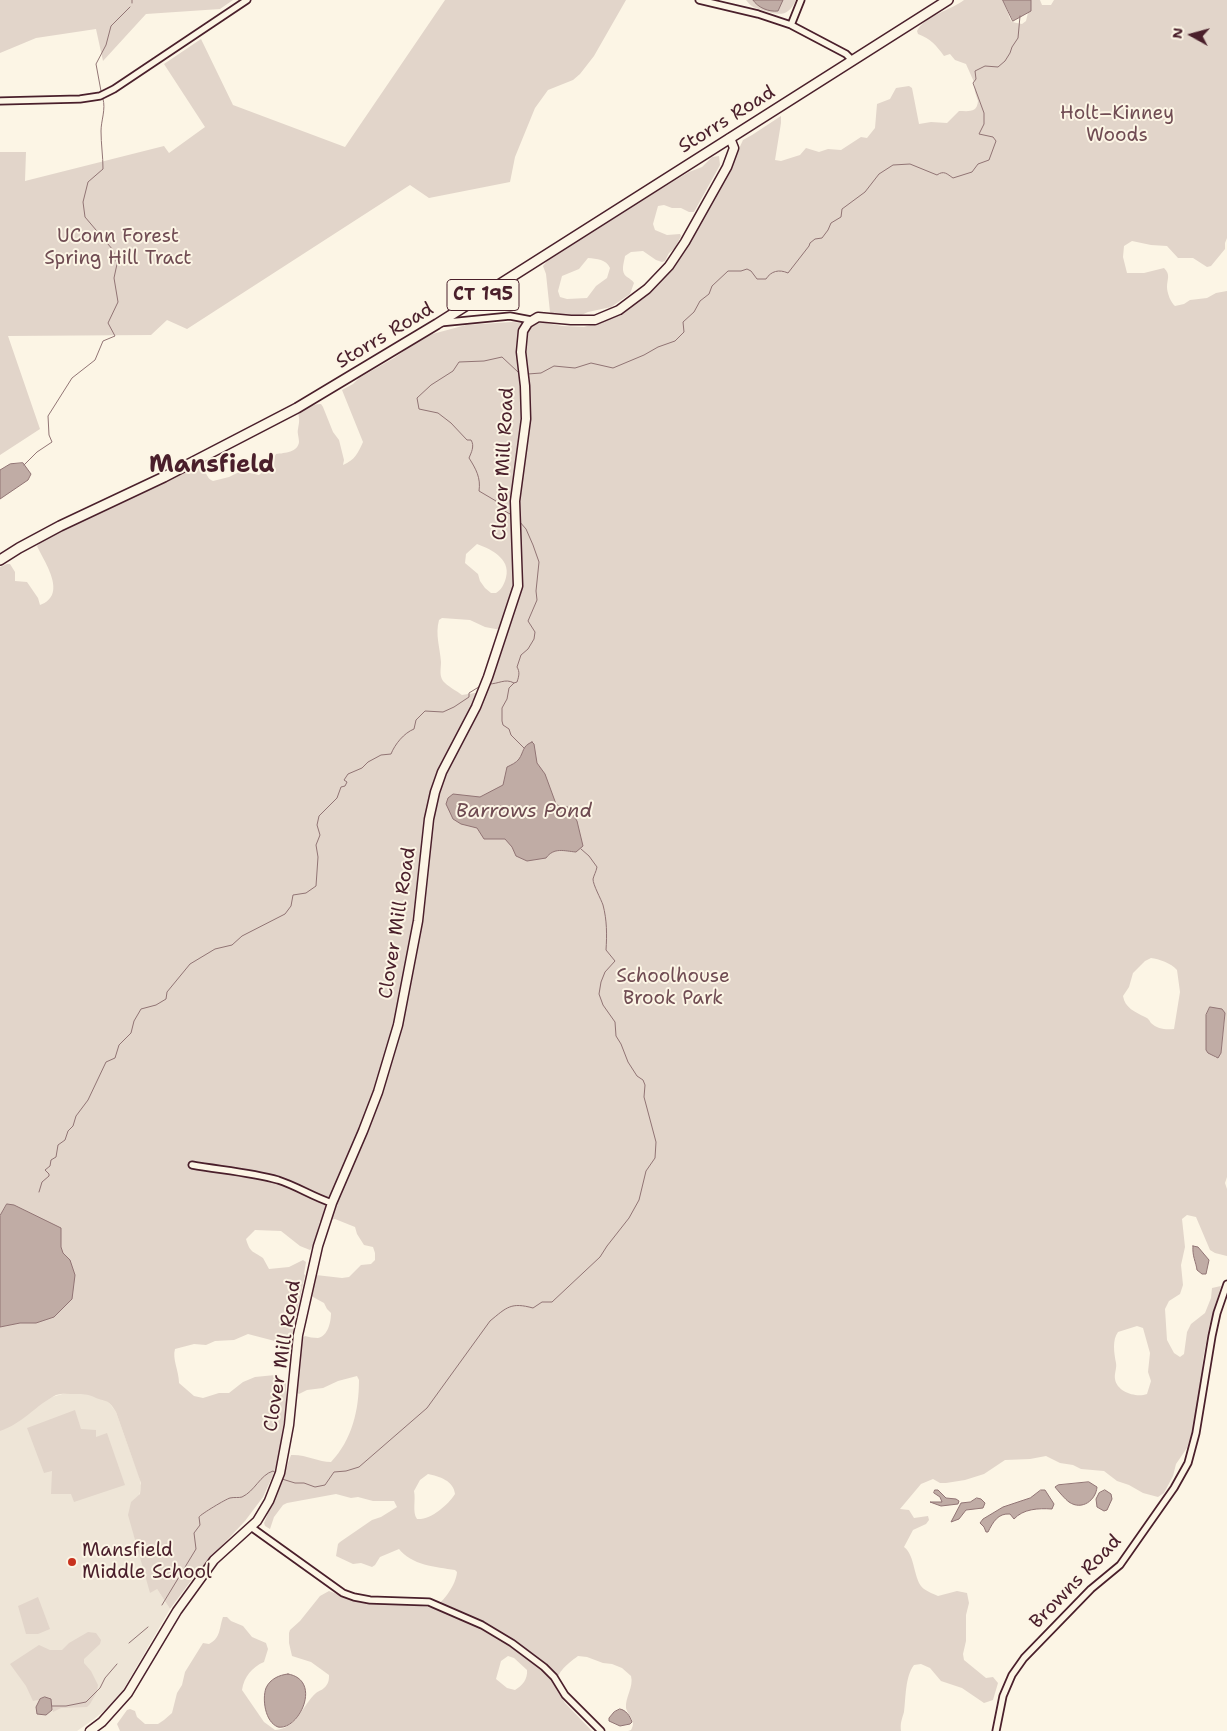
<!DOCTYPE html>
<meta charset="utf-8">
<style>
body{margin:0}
#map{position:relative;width:1227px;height:1731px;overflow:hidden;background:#fcf5e5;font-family:"Shantell Sans",sans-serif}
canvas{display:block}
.north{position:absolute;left:1167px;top:10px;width:50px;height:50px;-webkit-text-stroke:4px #fcf5e5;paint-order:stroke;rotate:277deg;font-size:14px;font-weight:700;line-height:20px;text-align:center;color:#4a1f2b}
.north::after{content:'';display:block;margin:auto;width:18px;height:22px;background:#4a1f2b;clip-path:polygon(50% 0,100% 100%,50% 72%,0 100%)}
</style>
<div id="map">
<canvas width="1227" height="1731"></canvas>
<div class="north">N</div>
</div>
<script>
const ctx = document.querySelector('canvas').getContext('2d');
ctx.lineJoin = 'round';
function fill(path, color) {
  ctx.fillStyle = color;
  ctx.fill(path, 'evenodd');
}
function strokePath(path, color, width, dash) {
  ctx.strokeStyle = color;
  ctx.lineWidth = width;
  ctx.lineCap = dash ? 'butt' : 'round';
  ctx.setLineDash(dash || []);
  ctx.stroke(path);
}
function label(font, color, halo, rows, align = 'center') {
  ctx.font = font + ' "Shantell Sans",sans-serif';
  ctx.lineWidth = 4;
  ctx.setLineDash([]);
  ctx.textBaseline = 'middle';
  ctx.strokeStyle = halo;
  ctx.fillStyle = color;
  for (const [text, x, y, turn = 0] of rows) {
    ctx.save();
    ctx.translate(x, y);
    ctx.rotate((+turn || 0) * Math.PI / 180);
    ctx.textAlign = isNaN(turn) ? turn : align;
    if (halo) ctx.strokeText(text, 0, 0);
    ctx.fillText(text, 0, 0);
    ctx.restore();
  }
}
const built = new Path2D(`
 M 66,1393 L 92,1393 L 108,1401 L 116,1412 L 140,1479 L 141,1486 L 139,1497 L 157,1589 L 170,1609 L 123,1690 L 110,1706 L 94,1719 L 77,1731 L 0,1731 L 0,1421 L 52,1397 Z`);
const green = new Path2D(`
 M 0,0 L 233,0 L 220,9 L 146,14 L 103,61 L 96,29 L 36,38 L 0,53 Z
 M 445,0 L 626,0 L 594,56 L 580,74 L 573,80 L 548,90 L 535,108 L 515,157 L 510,182 L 429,198 L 410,185 L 187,329 L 167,320 L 151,335 L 8,336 L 40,429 L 0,455 L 0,152 L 26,152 L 25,181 L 164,146 L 169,153 L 205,127 L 164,64 L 201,39 L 233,105 L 345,147 Z
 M 746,0 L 796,0 C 788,18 778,15 762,10 C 755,8 751,7 746,0 Z
 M 964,0 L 1004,0 L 1010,19 L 1012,22 L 1022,24 L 1026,21 L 1031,0 L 1040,0 L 1042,5 L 1051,5 L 1054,0 L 1227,0 L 1227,238 L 1225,243 L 1225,249 L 1211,266 L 1207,267 L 1193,258 L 1178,258 L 1167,246 L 1151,245 L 1132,241 L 1124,246 L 1123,257 L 1127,273 L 1144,273 L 1164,268 C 1171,275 1167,279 1167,287 C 1167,293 1171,303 1175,306 L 1184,304 L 1190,300 L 1207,298 L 1216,293 L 1227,291 L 1227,1177 L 1225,1183 L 1227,1189 L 1227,1256 L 1215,1253 L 1210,1250 L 1196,1217 L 1187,1215 L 1182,1219 L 1185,1247 L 1181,1265 L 1183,1285 L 1180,1294 L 1169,1301 L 1165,1309 L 1167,1340 L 1174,1353 L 1180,1357 L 1184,1354 L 1187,1332 L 1191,1324 L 1205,1313 L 1211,1298 L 1212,1288 L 1221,1286 L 1209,1327 L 1203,1359 L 1200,1392 L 1192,1433 L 1187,1448 L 1176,1464 L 1173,1476 L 1164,1493 L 1158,1497 L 1143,1493 L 1129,1485 L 1117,1481 L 1104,1471 L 1081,1469 L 1073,1465 L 1060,1463 L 1046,1456 L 1030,1459 L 1005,1460 L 984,1474 L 965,1480 L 946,1483 L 940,1483 L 933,1479 L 921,1484 L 900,1509 L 909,1510 L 914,1518 L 928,1516 L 929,1520 L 926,1524 L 913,1530 L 904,1547 C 916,1556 913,1581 924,1589 C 928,1592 934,1594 938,1596 L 957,1591 L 967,1593 L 969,1603 L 966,1615 L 966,1641 L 963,1654 L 964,1660 L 986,1678 L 993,1677 L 998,1683 L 993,1700 L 984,1703 L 962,1688 L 941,1681 L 930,1668 L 921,1664 L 914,1665 C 905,1677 906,1697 904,1712 C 902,1719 900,1723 901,1731 L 628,1731 L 631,1730 C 637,1720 628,1717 626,1708 C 625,1697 634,1687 631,1676 L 622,1668 L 612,1664 L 603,1663 L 587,1657 L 578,1656 C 566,1665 555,1673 556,1689 L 565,1703 L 592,1731 L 120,1731 L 117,1724 L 127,1710 L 130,1709 L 135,1711 L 137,1717 L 145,1724 L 158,1724 L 164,1720 L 172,1713 L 177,1693 L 182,1685 L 185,1672 L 203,1643 L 209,1644 C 221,1638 219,1628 223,1617 L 227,1617 L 231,1621 L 243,1626 L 252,1637 L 266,1643 L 268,1649 L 264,1662 C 252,1667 244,1677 242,1690 L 264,1722 L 275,1730 C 297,1729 303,1704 316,1693 C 320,1690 323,1690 326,1686 C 329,1682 329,1679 329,1675 L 311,1662 L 292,1656 L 289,1643 L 289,1633 L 290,1630 L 300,1621 L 320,1596 L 329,1591 L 361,1603 L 394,1602 L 434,1608 C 444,1601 456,1585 457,1572 L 455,1570 C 436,1567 411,1565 399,1549 L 380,1557 L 375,1565 L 372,1567 L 361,1563 L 353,1564 L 336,1556 L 338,1544 L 340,1542 L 372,1520 L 381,1517 L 397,1507 L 394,1501 L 373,1501 L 358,1497 L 351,1498 L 336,1494 L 287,1503 L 283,1505 L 274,1517 L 270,1529 L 265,1526 L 264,1523 L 282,1480 L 291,1455 C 305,1454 318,1462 331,1462 C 352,1440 359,1410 359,1380 L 357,1376 L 338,1381 L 323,1388 L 307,1390 L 299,1394 L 296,1392 C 299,1374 298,1356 302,1338 L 305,1336 C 309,1337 313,1338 318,1338 C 328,1336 331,1322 331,1313 L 327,1309 L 324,1303 L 313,1297 L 311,1294 L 314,1278 L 316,1275 L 342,1278 L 349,1277 L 361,1265 L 371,1264 L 375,1260 L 375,1253 L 373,1247 L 364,1245 L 357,1234 L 355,1227 L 335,1219 L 320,1221 C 317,1230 316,1244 310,1250 L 300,1246 L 281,1231 L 255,1230 L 246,1239 C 250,1253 253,1251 263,1258 L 269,1269 L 289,1267 L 303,1260 L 306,1262 L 304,1274 L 305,1275 L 290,1345 L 248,1334 L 234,1340 L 215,1341 L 206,1345 L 194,1344 L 175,1349 C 172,1359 179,1371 179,1383 L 194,1396 L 203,1398 L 219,1393 L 229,1393 L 243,1382 L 255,1377 L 275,1375 L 286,1381 L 286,1413 L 282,1431 L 279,1457 L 273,1475 L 263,1497 L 245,1521 L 199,1570 L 170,1609 L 157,1589 L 150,1593 L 128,1515 L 131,1502 L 140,1494 L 141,1483 L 116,1412 C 107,1397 106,1403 94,1397 C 87,1394 83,1394 76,1394 C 69,1394 62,1393 56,1395 C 36,1405 22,1424 0,1431 L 0,567 L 7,564 L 10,564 L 15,572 L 15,581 L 27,582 L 38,598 L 40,605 C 68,595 45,563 37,546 L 39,544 L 41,540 L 118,502 L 198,466 C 207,468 205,478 213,481 L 229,477 L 241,471 L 259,475 L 270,465 L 276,454 C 285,453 298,452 299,442 C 299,437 297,433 298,429 C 299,423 300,420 298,413 C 302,409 316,403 321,404 L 323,407 L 333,432 L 339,440 L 344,460 L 343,465 C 355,460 358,453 363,442 L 342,390 L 353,384 L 359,378 L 394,358 L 425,336 L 466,325 L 512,322 L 534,324 L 541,322 L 562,326 L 584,327 L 606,320 L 634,303 L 662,279 L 672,269 L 689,244 L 724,181 L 743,140 L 752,135 L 781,116 L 781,123 L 775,160 L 781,161 L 800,155 L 806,148 L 819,152 L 828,149 L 841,150 L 861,137 L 867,138 L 875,128 L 877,104 L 890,99 L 896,88 L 909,86 L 912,88 L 919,124 L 931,122 L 947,123 L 959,111 C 969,111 977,113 978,101 L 975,92 L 974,82 L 966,64 L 955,60 L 950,54 L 944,56 C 936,45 931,39 918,34 L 917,31 C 925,15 950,11 964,0 ZM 477,544 C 493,550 513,560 505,581 C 503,586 501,590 496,593 L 491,593 L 485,588 L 480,581 L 478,574 L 465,563 L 466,554 ZM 442,618 L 470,620 L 485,627 L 501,630 L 500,650 L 487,689 L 481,692 L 462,695 C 457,691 447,686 443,681 C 439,675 441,669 441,662 C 440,647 435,635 439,620 ZM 1151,958 C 1159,959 1171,963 1177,970 L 1180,992 L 1174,1029 C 1166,1030 1157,1029 1151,1023 C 1149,1020 1149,1019 1145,1017 C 1135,1012 1125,1008 1123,996 L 1129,987 L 1133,973 L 1145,961 ZM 1206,1015 L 1225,1016 L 1221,1053 L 1216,1058 L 1211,1054 ZM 1137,1326 L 1143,1328 L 1150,1353 L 1148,1372 L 1151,1381 L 1147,1394 C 1136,1398 1117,1392 1115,1379 C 1114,1374 1117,1368 1116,1363 C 1114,1353 1112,1340 1118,1332 ZM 428,1474 C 439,1476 454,1481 455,1494 C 448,1505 431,1520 417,1519 C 412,1512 416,1500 414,1491 L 420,1480 ZM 508,1656 L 514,1658 L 527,1670 C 528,1679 522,1686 515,1690 L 507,1688 L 496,1679 L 501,1661 Z
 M 719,156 L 720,165 L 694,212 L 689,212 L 681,208 L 672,208 L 664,205 L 658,206 L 653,224 L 655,230 L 667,235 L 680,234 L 681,236 L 675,248 L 669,253 L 665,261 L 662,262 L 656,260 L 643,251 L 631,252 L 625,256 C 624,263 620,272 627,277 C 630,279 632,280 634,283 L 630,294 L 611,307 L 588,312 L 577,317 L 554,315 L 550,312 L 546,274 L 543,266 L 548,260 L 599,226 L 689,172 L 702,167 L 712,157 ZM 588,258 C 597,259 606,259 610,268 L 607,278 L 596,286 L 587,298 L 567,299 L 560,297 L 558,291 L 562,276 L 579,269 Z
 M 75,1410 L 81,1429 L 96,1430 L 96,1437 L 107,1433 L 125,1485 L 74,1502 L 71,1494 L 51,1494 L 52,1471 L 44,1473 L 27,1428 Z
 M 38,1597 L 50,1629 L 38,1634 L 26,1634 L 18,1606 Z
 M 88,1632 L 96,1633 L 101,1640 L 100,1644 L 84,1659 L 84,1663 L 91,1671 L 98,1685 L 97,1692 L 90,1704 L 87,1707 L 61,1708 L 53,1712 C 49,1694 48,1699 33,1701 L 26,1686 L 10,1664 L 39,1645 L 50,1650 L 62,1650 L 69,1643 Z`);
const water = new Path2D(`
 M 753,0 L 783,0 L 778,11 C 769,12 758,8 753,0 Z
 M 1003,0 L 1031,0 L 1031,11 L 1013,21 Z
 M 23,463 L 31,474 L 28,480 L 0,499 L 0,470 L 10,464 Z
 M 532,742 L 534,744 L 537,763 L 545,774 L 556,804 L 559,806 L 568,807 L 577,821 L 583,846 L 576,852 C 564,851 554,847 546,858 L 527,861 L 516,856 L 512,847 L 505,839 L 484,839 L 477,828 L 461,824 L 453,819 L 446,804 L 448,798 L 453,794 L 480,797 L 503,785 L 507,767 C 511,765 516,763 519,759 C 524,752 522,746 532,742 Z
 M 1210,1007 L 1222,1009 L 1225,1013 L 1221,1053 L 1218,1058 L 1208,1053 L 1206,1050 L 1206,1015 Z
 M 7,1204 L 14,1205 L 61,1228 L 61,1247 L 63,1253 L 70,1260 L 75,1275 L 72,1299 L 54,1317 L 36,1323 L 20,1323 L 0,1327 L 0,1216 Z
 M 1193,1246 L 1198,1247 L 1209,1260 L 1206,1274 L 1202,1274 L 1197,1270 C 1196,1262 1192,1256 1193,1246 Z
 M 1089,1482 L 1097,1487 C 1096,1500 1082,1511 1069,1502 C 1066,1500 1058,1491 1055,1487 L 1058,1485 Z
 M 935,1490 L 938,1490 L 946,1498 L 956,1499 L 959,1501 L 958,1504 L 941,1506 L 930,1502 L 942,1502 L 940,1497 L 934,1493 Z
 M 1041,1490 L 1045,1490 L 1054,1504 L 1052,1509 C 1038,1508 1023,1509 1014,1519 L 1010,1514 C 998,1513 993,1522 988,1532 L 986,1532 L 984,1527 L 980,1523 L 983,1519 L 1003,1507 L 1030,1498 Z
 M 1105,1490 L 1111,1494 L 1112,1499 L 1107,1510 L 1104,1511 L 1097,1507 L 1096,1499 L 1099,1493 Z
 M 977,1498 L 981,1499 L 985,1503 L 983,1508 L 966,1510 L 959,1519 L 951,1522 L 961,1503 L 970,1502 Z
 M 288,1674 C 323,1680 299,1731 278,1727 C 265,1722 262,1699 266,1688 C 270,1679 279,1675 288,1674 Z
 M 45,1697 L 51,1699 L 52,1710 L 46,1715 L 37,1714 L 36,1707 L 40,1699 Z
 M 620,1709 C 626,1710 630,1716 632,1722 L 630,1724 L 620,1726 L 609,1721 L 609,1718 L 614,1712 Z`);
const stream = new Path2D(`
 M 132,3 L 132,0
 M 101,91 L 96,64 L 106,45 L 111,26 L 130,7
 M 528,374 L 541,373 L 554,366 L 575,368 L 591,363 L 613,368 L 644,355 L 658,347 L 675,341 L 684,332 L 683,322 L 694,312 L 700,301 L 709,294 L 712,286 L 728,271 L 741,271 L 747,269 L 751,271 L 757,279 L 766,279 C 771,271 779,269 788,273 L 809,246 L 810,243 L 815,239 L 822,238 L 828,230 L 831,223 L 841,217 L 842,209 L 865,192 L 879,174 L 893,165 L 910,164 L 937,175 C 944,170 947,174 953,178 L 972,172 L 978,164 L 989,160 L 996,141 L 993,137 L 979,134 L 984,124 L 984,113 L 973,83 L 976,79 L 975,71 L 985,66 L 998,67 L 1005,61 L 1010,53 L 1012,47 L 1018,38 L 1020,16
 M 24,465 L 37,452 L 52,442 L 49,435 L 48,416 L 72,378 L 95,360 L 103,341 L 115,336 L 108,323 L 118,302 L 114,278 L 117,264 L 113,250 L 85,217 L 83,202 L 88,182 L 103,169 C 103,156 101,144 101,131 C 101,121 106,109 103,99
 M 512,515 L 501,509 L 496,501 L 479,491 C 481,478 476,469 469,458 C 471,453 475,446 471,440 L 467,440 L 451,423 L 438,413 L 419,409 L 417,398 L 431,385 L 453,371 L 459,362 L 484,361 L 502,357 L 518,372
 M 514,683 L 509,688 L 507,699 L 502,708 L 502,721 L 503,725 L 509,729 L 511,735 L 524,748
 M 489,684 C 499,684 505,678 514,683 L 517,682 C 519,676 520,672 517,667 L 521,655 L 528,649 L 534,639 L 535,632 L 528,621 L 537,600 L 536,591 L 539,562 L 533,545 L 526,529 L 519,521
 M 39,1192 L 42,1182 L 49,1176 L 49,1174 L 45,1170 L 50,1166 L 51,1160 L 56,1157 L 58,1145 L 65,1140 L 68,1131 L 73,1126 L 76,1116 L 88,1100 L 106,1062 L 115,1058 L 119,1045 L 131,1033 L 134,1021 L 141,1009 L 156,1005 L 166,999 L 167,992 L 190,964 L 215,949 L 232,945 L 242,936 L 285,914 L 291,906 L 293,895 L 306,893 L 316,886 L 318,857 L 316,845 L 320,835 L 317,825 L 319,816 L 337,798 L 341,787 L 345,786 L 347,782 L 344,780 L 348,774 L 362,768 L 368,762 L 381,755 L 391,754 C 395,744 404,733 414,729 L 416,720 L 425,711 L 443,712 L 454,707 L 469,697 L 469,693 L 482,685
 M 282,1479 L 295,1483 L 304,1483 L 315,1487 L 325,1485 L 334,1472 L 346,1471 L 359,1467 L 427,1408 L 490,1321 C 507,1307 511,1302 533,1308 L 542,1302 L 552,1302 L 600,1257 L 607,1246 L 629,1218 L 639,1200 L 646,1171 L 655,1158 L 656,1142 L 644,1097 L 645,1085 L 643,1080 L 637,1076 L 628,1062 L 621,1044 L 616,1036 L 615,1022 L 603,1005 L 599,994 L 601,982 L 605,972 L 615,961 L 606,950 C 607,935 607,920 603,905 C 601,899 593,885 593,879 C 594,875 596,872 597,867 L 589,856 L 581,849
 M 162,1605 L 196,1549 L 194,1533 L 200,1525 L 199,1517 C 201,1514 226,1499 230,1498 C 234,1497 239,1498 242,1497 C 255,1491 260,1475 273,1471 L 276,1473
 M 129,1643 L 148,1627
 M 52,1706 L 66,1706 L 86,1702 L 100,1688 L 105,1678 L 117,1664`);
const street = new Path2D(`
 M 699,0 L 758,14 L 791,25 L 846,54 L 852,60
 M 791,25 L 801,0
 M 0,101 L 80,99 L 100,96 L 114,89 L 247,0
 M 439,323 L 510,316 L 531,320
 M 192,1165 C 220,1170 250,1172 278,1180 C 297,1186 313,1197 332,1203
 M 251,1527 L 343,1593 L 354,1597 L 370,1600 L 429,1602 L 482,1625 L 512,1643 L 544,1667 L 554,1677 L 565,1695 L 601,1731
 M 996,1731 L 1003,1696 L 1012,1675 L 1024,1658 L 1091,1589 L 1120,1565 L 1174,1488 L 1188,1463 L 1196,1433 L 1212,1336 L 1217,1313 L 1227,1284`);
const secondary = new Path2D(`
 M 90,1731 L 102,1722 L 128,1693 L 177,1611 L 214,1560 L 257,1521 L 269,1501 L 280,1473 L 289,1425 L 298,1335 L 318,1246 L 332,1203 L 363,1131 L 378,1092 L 398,1025 L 418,921 L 429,819 L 435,792 L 442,772 L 476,707 L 488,677 L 518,586 L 515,501 L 526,419 L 525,386 L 521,352 L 523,331 L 528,323 L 538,317 L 571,320 L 595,320 L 619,310 L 647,289 L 669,266 L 685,242 L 727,167 L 734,148 L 730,138`);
const primary = new Path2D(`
 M 0,560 L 19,548 L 60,526 L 164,477 L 297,408 L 437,324 L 948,0`);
const markers = [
 [72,1562,5,"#c8321e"]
];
const shields = [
 [483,295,72]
];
const shieldNames = [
 ["CT 195",483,295]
];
const parkNames = [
 ["Holt–Kinney",1117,114],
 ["Woods",1117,136],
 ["UConn Forest",118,237],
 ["Spring Hill Tract",118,259],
 ["Schoolhouse",673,977],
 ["Brook Park",673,999]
];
const streetNames = [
 ["Storrs Road",727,120,-32],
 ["Storrs Road",385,336,-31],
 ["Clover Mill Road",504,464,-87],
 ["Clover Mill Road",398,923,-81],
 ["Clover Mill Road",283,1356,-81],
 ["Browns Road",1076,1582,-46]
];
const poiNames = [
 ["Mansfield",82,1551],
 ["Middle School",82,1573]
];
const waterNames = [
 ["Barrows Pond",524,812]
];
const districtNames = [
 ["Mansfield",212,466]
];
fill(built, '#eee5d7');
fill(green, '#e2d5ca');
fill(water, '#c0aca5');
strokePath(water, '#917474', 1);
strokePath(stream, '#917474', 1);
strokePath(street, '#4a1f2b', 9);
strokePath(secondary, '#4a1f2b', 11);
strokePath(primary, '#4a1f2b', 12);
strokePath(street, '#fcf5e5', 5.5);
strokePath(secondary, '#fcf5e5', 8);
strokePath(primary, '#fcf5e5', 9);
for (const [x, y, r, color] of markers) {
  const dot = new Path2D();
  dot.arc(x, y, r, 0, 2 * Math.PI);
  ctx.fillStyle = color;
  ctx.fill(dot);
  strokePath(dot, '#fcf5e5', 2);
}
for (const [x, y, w] of shields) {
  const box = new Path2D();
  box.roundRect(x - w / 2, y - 15.5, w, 31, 4);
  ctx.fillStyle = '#fcf5e5';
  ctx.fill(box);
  strokePath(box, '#4a1f2b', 1);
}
label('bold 18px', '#4a1f2b', null, shieldNames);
label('19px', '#704c53', '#fcf5e5', parkNames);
label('19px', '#4a1f2b', '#fcf5e5', streetNames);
label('19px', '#4a1f2b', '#fcf5e5', poiNames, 'left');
label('italic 20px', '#6d4950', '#fcf5e5', waterNames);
label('bold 24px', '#4a1f2b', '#fcf5e5', districtNames);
</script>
